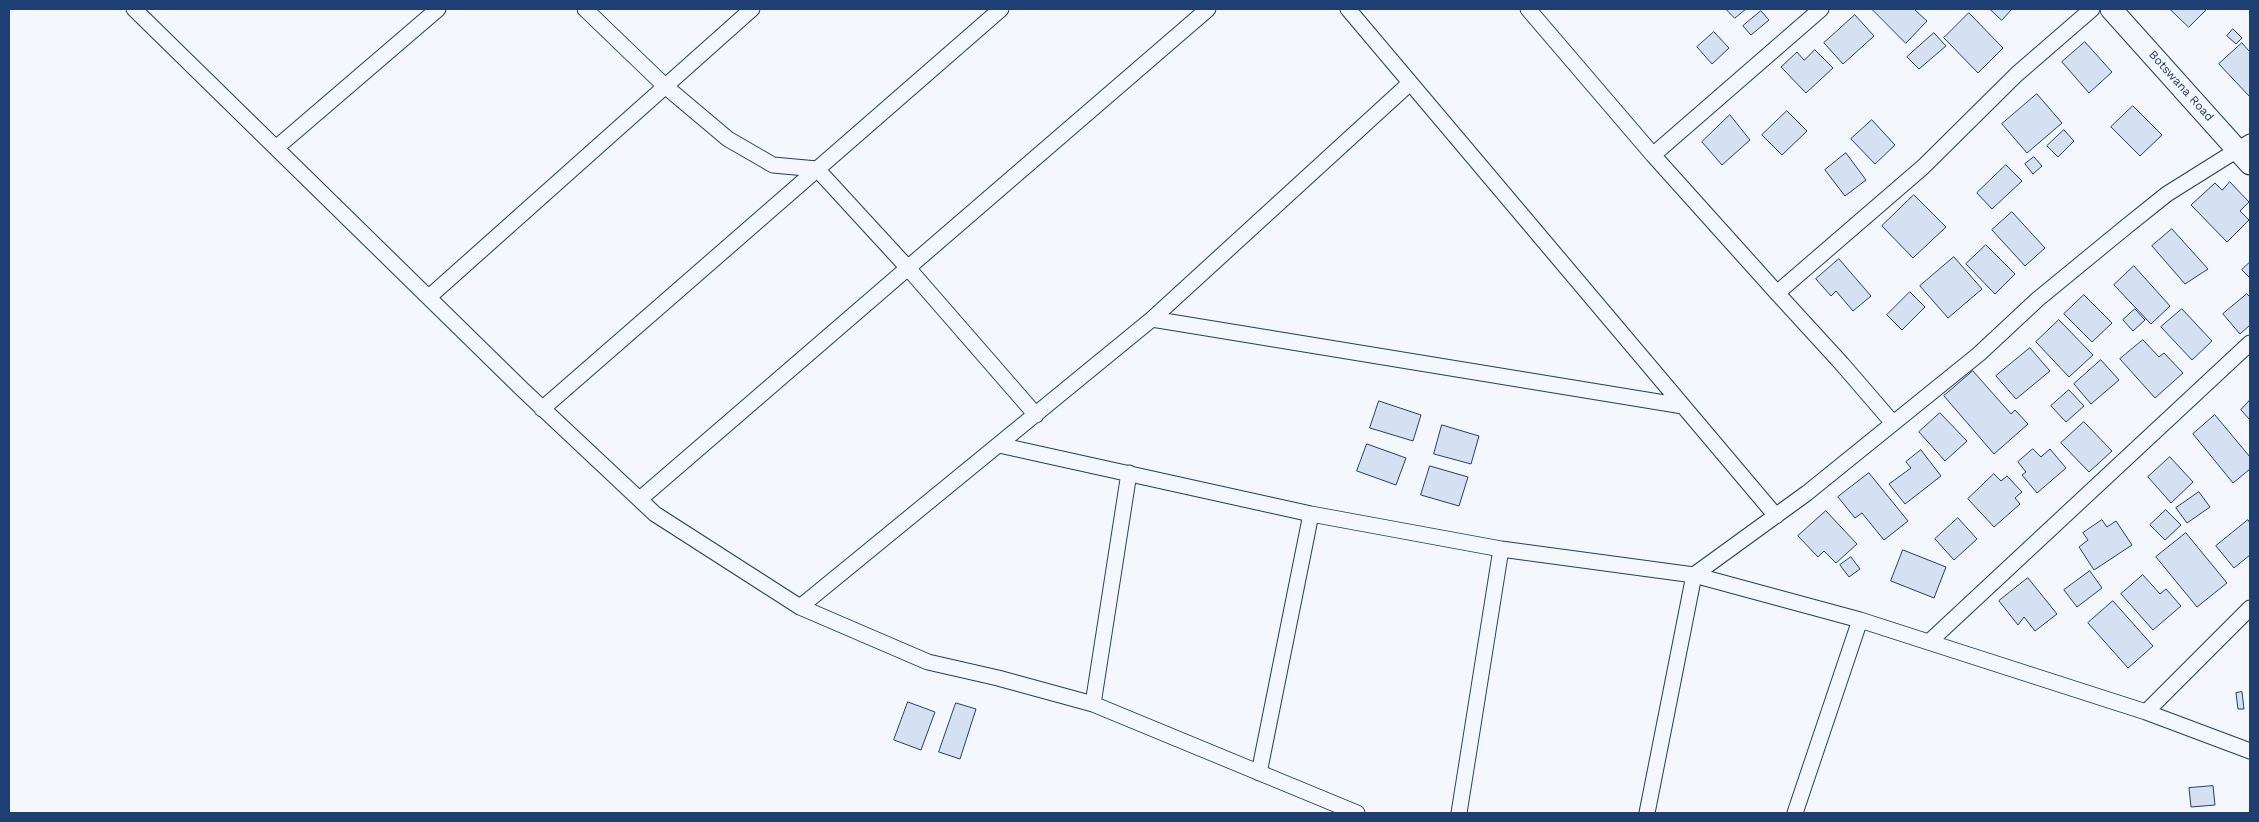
<!DOCTYPE html>
<style>
body{margin:0}
#map{position:relative;width:2259px;height:822px;overflow:hidden;background:#f4f7fb;font-family:"Work Sans",sans-serif}
canvas{display:block}
.frame{position:absolute;inset:0;border:10px solid #1d3f73;pointer-events:none}
</style>
<div id="map">
<canvas width="2259" height="822"></canvas>
<div class="frame"></div>
</div>
<script>
const ctx = document.querySelector('canvas').getContext('2d');
ctx.lineJoin = 'round';
function fill(path, color) {
  ctx.fillStyle = color;
  ctx.fill(path, 'evenodd');
}
function strokePath(path, color, width, dash) {
  ctx.strokeStyle = color;
  ctx.lineWidth = width;
  ctx.lineCap = dash ? 'butt' : 'round';
  ctx.setLineDash(dash || []);
  ctx.stroke(path);
}
function label(font, color, halo, rows, align = 'center') {
  ctx.font = font + ' "Work Sans",sans-serif';
  ctx.lineWidth = 4;
  ctx.setLineDash([]);
  ctx.textBaseline = 'middle';
  ctx.strokeStyle = halo;
  ctx.fillStyle = color;
  for (const [text, x, y, turn = 0] of rows) {
    ctx.save();
    ctx.translate(x, y);
    ctx.rotate((+turn || 0) * Math.PI / 180);
    ctx.textAlign = isNaN(turn) ? turn : align;
    if (halo) ctx.strokeText(text, 0, 0);
    ctx.fillText(text, 0, 0);
    ctx.restore();
  }
}
const building = new Path2D(`
 M 1726,9 L 1746,9 L 1735,18 Z
 M 1872,9 L 1914,9 L 1927,21 L 1906,43 Z
 M 1990,9 L 2012,9 L 2002,20 Z
 M 2170,9 L 2207,9 L 2189,27 Z
 M 1761,11 L 1769,20 L 1751,35 L 1743,26 Z
 M 1969,13 L 2003,48 L 1978,73 L 1944,38 Z
 M 1855,15 L 1874,36 L 1843,64 L 1824,43 Z
 M 2233,29 L 2242,38 L 2236,44 L 2227,36 Z
 M 1714,32 L 1729,48 L 1712,64 L 1697,47 Z
 M 1934,33 L 1946,46 L 1919,69 L 1907,57 Z
 M 2085,42 L 2112,72 L 2089,93 L 2062,62 Z
 M 2242,43 L 2250,52 L 2250,97 L 2219,64 Z
 M 1815,50 L 1833,68 L 1806,93 L 1781,67 L 1797,52 L 1804,60 Z
 M 2037,94 L 2062,123 L 2027,153 L 2002,124 Z
 M 2133,106 L 2162,135 L 2140,156 L 2111,127 Z
 M 1787,111 L 1807,131 L 1782,155 L 1762,135 Z
 M 1730,115 L 1750,140 L 1722,165 L 1702,142 Z
 M 1872,120 L 1895,145 L 1875,164 L 1851,139 Z
 M 2064,130 L 2074,141 L 2058,157 L 2047,146 Z
 M 1846,153 L 1866,180 L 1845,196 L 1825,170 Z
 M 2034,157 L 2042,166 L 2033,174 L 2025,164 Z
 M 2006,165 L 2022,181 L 1992,209 L 1977,193 Z
 M 2230,182 L 2249,202 L 2240,211 L 2249,220 L 2227,242 L 2191,205 L 2215,183 L 2222,190 Z
 M 1914,195 L 1946,227 L 1913,258 L 1882,226 Z
 M 2012,212 L 2045,248 L 2025,266 L 1992,230 Z
 M 2172,229 L 2208,269 L 2185,284 L 2152,246 Z
 M 1986,245 L 2015,274 L 1995,294 L 1966,264 Z
 M 1954,257 L 1982,289 L 1948,318 L 1920,286 Z
 M 1839,259 L 1871,296 L 1853,311 L 1836,291 L 1831,296 L 1816,279 Z
 M 2250,262 L 2250,278 L 2242,270 Z
 M 2134,266 L 2170,306 L 2151,324 L 2114,285 Z
 M 1910,292 L 1925,307 L 1902,330 L 1887,315 Z
 M 2247,294 L 2250,297 L 2250,325 L 2240,334 L 2223,314 Z
 M 2084,295 L 2112,323 L 2092,342 L 2064,314 Z
 M 2135,309 L 2145,320 L 2133,331 L 2123,320 Z
 M 2182,309 L 2212,341 L 2192,360 L 2161,327 Z
 M 2059,320 L 2093,355 L 2069,377 L 2036,342 Z
 M 2143,340 L 2159,357 L 2164,353 L 2183,373 L 2155,398 L 2120,359 Z
 M 2030,348 L 2050,371 L 2016,399 L 1996,376 Z
 M 2101,360 L 2119,380 L 2091,404 L 2074,384 Z
 M 1973,371 L 2011,414 L 2015,410 L 2028,424 L 1994,454 L 1944,396 Z
 M 2069,390 L 2084,406 L 2066,422 L 2051,406 Z
 M 2250,400 L 2250,420 L 2241,410 Z
 M 1379,401 L 1421,415 L 1413,441 L 1370,428 Z
 M 1940,413 L 1967,441 L 1945,461 L 1919,432 Z
 M 2215,415 L 2250,457 L 2250,469 L 2233,483 L 2193,434 Z
 M 2084,422 L 2112,451 L 2089,472 L 2061,443 Z
 M 1442,425 L 1479,436 L 1471,464 L 1434,454 Z
 M 1367,444 L 1406,458 L 1396,485 L 1357,471 Z
 M 2033,449 L 2041,457 L 2050,449 L 2066,468 L 2037,493 L 2022,475 L 2026,472 L 2018,462 Z
 M 1921,450 L 1941,476 L 1905,504 L 1889,484 L 1911,468 L 1906,462 Z
 M 2170,457 L 2193,482 L 2171,503 L 2148,477 Z
 M 1430,466 L 1468,477 L 1459,506 L 1421,495 Z
 M 1869,473 L 1908,521 L 1884,540 L 1862,513 L 1855,518 L 1838,497 Z
 M 1994,474 L 2001,481 L 2007,476 L 2022,492 L 2015,498 L 2020,504 L 1994,527 L 1968,499 Z
 M 2199,492 L 2210,507 L 2187,523 L 2176,508 Z
 M 2166,510 L 2181,525 L 2165,540 L 2150,525 Z
 M 1826,511 L 1857,544 L 1836,563 L 1824,551 L 1818,557 L 1798,536 Z
 M 1958,518 L 1977,539 L 1954,560 L 1935,539 Z
 M 2102,520 L 2107,527 L 2116,521 L 2132,545 L 2094,570 L 2079,547 L 2088,540 L 2083,533 Z
 M 2248,520 L 2250,523 L 2250,555 L 2234,568 L 2216,546 Z
 M 2186,533 L 2227,583 L 2197,607 L 2156,557 Z
 M 1903,550 L 1946,567 L 1934,598 L 1891,581 Z
 M 1851,557 L 1860,569 L 1849,577 L 1840,565 Z
 M 2090,571 L 2102,588 L 2077,607 L 2064,590 Z
 M 2143,575 L 2160,594 L 2166,589 L 2181,606 L 2153,630 L 2121,594 Z
 M 2028,578 L 2057,614 L 2035,631 L 2024,617 L 2018,625 L 1999,601 Z
 M 2113,601 L 2153,646 L 2128,668 L 2088,623 Z
 M 2242,692 L 2244,709 L 2238,709 L 2236,693 Z
 M 908,702 L 935,712 L 921,750 L 894,740 Z
 M 956,703 L 976,709 L 960,759 L 939,752 Z
 M 2213,786 L 2215,805 L 2191,807 L 2189,788 Z`);
const street = new Path2D(`
 M 134,9 L 523,390 L 655,514 L 800,607 L 928,662 L 998,678 L 1093,704 L 1357,813
 M 585,9 L 665,86 L 728,139 L 773,165 L 817,169 L 908,268 L 1036,415
 M 1348,9 L 1776,516
 M 1528,9 L 1653,155 L 1777,293
 M 276,148 L 438,9
 M 1653,155 L 1821,9
 M 429,297 L 752,9
 M 1152,319 L 1683,406
 M 542,409 L 1001,9
 M 1892,422 L 1842,364 L 1777,293 L 1923,167 L 2017,74 L 2092,9
 M 999,445 L 1311,514 L 1501,549 L 1694,575 L 1860,620 L 2146,712 L 2250,751
 M 640,499 L 1208,9
 M 800,607 L 1152,319 L 1410,83
 M 1929,642 L 2250,343
 M 1093,704 L 1129,473
 M 2146,712 L 2250,608
 M 1259,773 L 1311,514
 M 1459,813 L 1501,549
 M 1647,813 L 1694,575 L 1807,493 L 1979,354 L 2038,299 L 2127,226 L 2167,194 L 2250,142
 M 1795,813 L 1860,620`);
const secondary = new Path2D(`
 M 2111,9 L 2250,164`);
const streetNames = [
 ["Botswana Road",2181,86,48]
];
fill(building, '#d5e0f0');
strokePath(building, '#1d3f73', 1);
strokePath(street, '#1d3f73', 17);
strokePath(secondary, '#1d3f73', 23);
strokePath(street, '#f4f7fb', 15);
strokePath(secondary, '#f4f7fb', 21);
label('12px', '#1d3f73', '#f4f7fb', streetNames);
</script>
